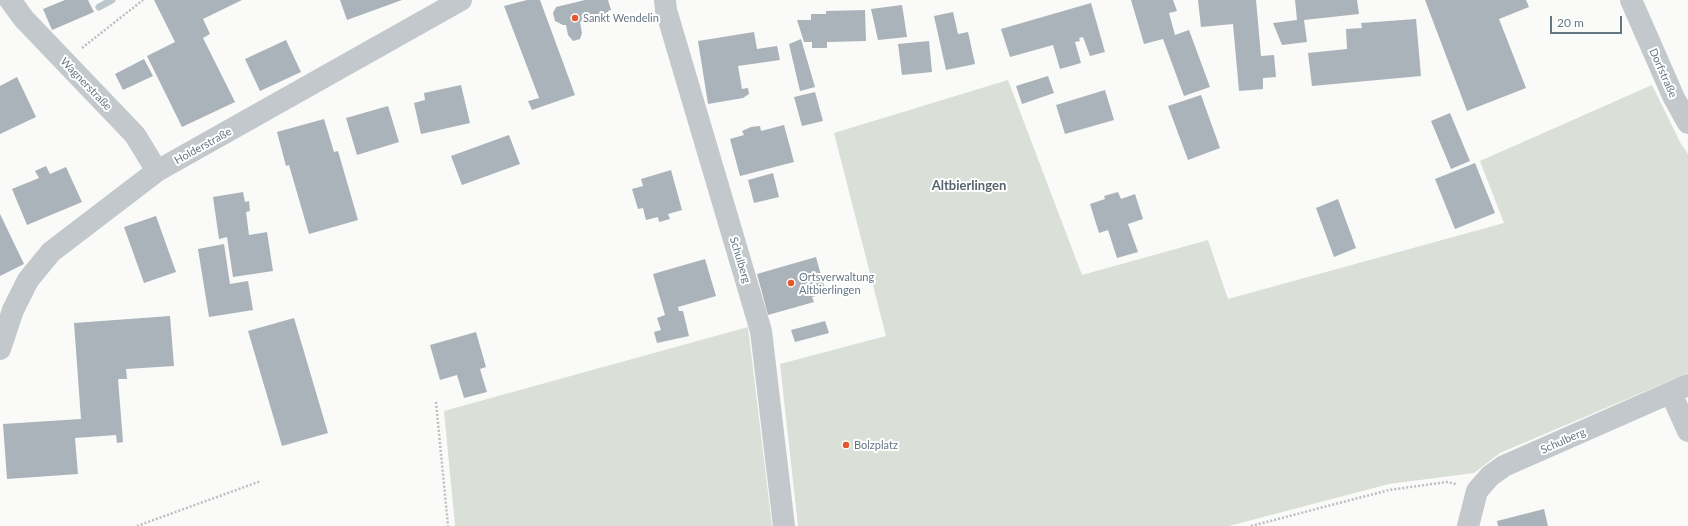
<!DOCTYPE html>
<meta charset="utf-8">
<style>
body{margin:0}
#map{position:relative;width:1688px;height:526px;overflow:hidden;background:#fafaf8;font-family:Lato,sans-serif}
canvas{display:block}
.scale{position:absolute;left:1550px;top:16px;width:72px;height:18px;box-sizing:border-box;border:2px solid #657683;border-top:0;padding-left:5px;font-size:12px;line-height:14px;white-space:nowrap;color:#657683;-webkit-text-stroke:3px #fff;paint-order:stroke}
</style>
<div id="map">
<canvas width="1688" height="526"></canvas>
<div class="scale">20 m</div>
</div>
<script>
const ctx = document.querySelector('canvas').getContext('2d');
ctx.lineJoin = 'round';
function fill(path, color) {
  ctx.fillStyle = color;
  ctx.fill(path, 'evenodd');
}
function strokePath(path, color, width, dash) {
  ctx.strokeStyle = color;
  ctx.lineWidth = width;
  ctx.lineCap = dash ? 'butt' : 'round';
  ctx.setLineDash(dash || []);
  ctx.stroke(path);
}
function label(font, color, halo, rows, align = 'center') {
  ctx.font = font + ' Lato,sans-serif';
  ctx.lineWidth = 4;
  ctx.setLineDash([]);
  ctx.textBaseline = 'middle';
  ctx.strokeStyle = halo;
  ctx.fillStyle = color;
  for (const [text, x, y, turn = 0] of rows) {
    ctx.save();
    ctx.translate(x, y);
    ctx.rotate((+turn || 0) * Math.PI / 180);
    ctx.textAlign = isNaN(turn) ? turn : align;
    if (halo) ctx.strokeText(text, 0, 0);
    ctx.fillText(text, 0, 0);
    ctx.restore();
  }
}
const green = new Path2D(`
 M 1008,80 L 1082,275 L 1208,240 L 1228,299 L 1504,223 L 1480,161 L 1652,85 L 1681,144 L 1688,154 L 1688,373 L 1500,453 L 1474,473 L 1389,484 L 1229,526 L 798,526 L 780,364 L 886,336 L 834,133 Z
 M 748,327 L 772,526 L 455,526 L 444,411 Z`);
const stream = new Path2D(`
 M 99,7 L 112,0`);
const building = new Path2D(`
 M 65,0 L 88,0 L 94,12 L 52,30 L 43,9 Z
 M 154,0 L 242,0 L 203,19 L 210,34 L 203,38 L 235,102 L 182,127 L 147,56 L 175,42 Z
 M 340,0 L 402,0 L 347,20 Z
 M 527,0 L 540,0 L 575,95 L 532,110 L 528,101 L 539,98 L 504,6 Z
 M 585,0 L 608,0 L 611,10 L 608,11 L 609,15 L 580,22 L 582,33 L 580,39 L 573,41 L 568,35 L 566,25 L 563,25 L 555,21 L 553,13 L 556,7 Z
 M 1131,0 L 1173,0 L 1177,11 L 1169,13 L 1175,35 L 1189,30 L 1210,87 L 1184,96 L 1163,39 L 1144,44 Z
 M 1198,0 L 1256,0 L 1261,56 L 1274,55 L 1276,77 L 1263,78 L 1263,89 L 1239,91 L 1233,24 L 1201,27 Z
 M 1295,0 L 1357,0 L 1359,14 L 1304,20 L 1307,42 L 1282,45 L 1273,23 L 1297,20 Z
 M 1425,0 L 1526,0 L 1529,7 L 1499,19 L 1526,88 L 1467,111 Z
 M 1091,3 L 1105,52 L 1090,56 L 1083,37 L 1079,38 L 1080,41 L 1075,42 L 1081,63 L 1060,69 L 1053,45 L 1010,57 L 1001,29 Z
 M 902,5 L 907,37 L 878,40 L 871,9 Z
 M 865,10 L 866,41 L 827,42 L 827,48 L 812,48 L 812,42 L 804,42 L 797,20 L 811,20 L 811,14 L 826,14 L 826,11 Z
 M 953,12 L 958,34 L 968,32 L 975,64 L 946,70 L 934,16 Z
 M 1416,19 L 1421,76 L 1312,86 L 1308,53 L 1347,49 L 1346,29 L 1362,28 L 1361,23 Z
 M 754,32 L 757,49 L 777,46 L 780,60 L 738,66 L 742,89 L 748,88 L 749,94 L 743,98 L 708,104 L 698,41 Z
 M 801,39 L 815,87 L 800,91 L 789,44 Z
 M 286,40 L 301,72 L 260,91 L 245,59 Z
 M 929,41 L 932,72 L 902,75 L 898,44 Z
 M 144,59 L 153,76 L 123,90 L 115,74 Z
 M 1048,76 L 1054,93 L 1022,104 L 1016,86 Z
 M 17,77 L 36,117 L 0,134 L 0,86 Z
 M 461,85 L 470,123 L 421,134 L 414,103 L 425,100 L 424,93 Z
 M 1105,90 L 1114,120 L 1065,134 L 1056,105 Z
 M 815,92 L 823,121 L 802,126 L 794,97 Z
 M 1201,95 L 1220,148 L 1188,160 L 1168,106 Z
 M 388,106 L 399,142 L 357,155 L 346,118 Z
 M 1450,113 L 1470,161 L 1451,169 L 1431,121 Z
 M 324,119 L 334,152 L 338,151 L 358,220 L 309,234 L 289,165 L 286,166 L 277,132 Z
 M 784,125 L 794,162 L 740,176 L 730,139 L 744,135 L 742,131 L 751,127 L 760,126 L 761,131 Z
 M 509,135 L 520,164 L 462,185 L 451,156 Z
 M 1475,163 L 1495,213 L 1455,229 L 1435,179 Z
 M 46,166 L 50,174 L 66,167 L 82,202 L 27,225 L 12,189 L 39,178 L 35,171 Z
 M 671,170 L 682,210 L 668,214 L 670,219 L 659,222 L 658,217 L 646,220 L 643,208 L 638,209 L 632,189 L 643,186 L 641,179 Z
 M 773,173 L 779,197 L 754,203 L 748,180 Z
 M 243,192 L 245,202 L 249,201 L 250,211 L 246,212 L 249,235 L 267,232 L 273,271 L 233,277 L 227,237 L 219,239 L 213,197 Z
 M 1118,192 L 1121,199 L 1135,194 L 1143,219 L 1128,224 L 1138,252 L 1117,258 L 1108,230 L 1099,233 L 1090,204 L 1105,199 L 1104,196 Z
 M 1338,199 L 1356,248 L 1334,257 L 1316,208 Z
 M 0,214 L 24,264 L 0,276 Z
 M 156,216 L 176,272 L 144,283 L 124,227 Z
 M 224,244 L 230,284 L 248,281 L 253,310 L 209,317 L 198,249 Z
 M 816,257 L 826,293 L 812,297 L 814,302 L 768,315 L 757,274 Z
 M 705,259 L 716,296 L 678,307 L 679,311 L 683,311 L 689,336 L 657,343 L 654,332 L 661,330 L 657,318 L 665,315 L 653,274 Z
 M 170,316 L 174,366 L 126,369 L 127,379 L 118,379 L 123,442 L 117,443 L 116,435 L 75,438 L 78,474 L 7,479 L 3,424 L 81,419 L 74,323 Z
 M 294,318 L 328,433 L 282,446 L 248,331 Z
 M 825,321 L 829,333 L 795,342 L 791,330 Z
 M 476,332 L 486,367 L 480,369 L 487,392 L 464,398 L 457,375 L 440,380 L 430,345 Z
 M 1544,509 L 1548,526 L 1498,526 L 1497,521 Z`);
const path = new Path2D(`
 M 82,48 L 143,0
 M 436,402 L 448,526
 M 137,526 L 261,481
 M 1251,526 L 1389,490 L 1447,482 L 1456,484`);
const minor = new Path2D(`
 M 10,0 L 24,19 L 135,135 L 157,171
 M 665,0 L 666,10 L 761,331 L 784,526
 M 1631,0 L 1674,98 L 1688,123
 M 0,349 L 13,310 L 28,280 L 51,252 L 157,171 L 461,0
 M 1671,393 L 1688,431
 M 1468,526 L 1477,491 L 1490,476 L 1504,466 L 1688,385`);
const markers = [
 [575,18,4,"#e4572e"],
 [791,283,4,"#e4572e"],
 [846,445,4,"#e4572e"]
];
const poiNames = [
 ["Sankt Wendelin",583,18],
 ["Ortsverwaltung",799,277],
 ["Altbierlingen",799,290],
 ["Bolzplatz",854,445]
];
const streetNames = [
 ["Dorfstraße",1663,73,66],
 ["Wagnerstraße",86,84,46],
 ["Holderstraße",203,146,-29],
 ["Schulberg",740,260,73],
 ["Schulberg",1563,441,-24]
];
const quarterNames = [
 ["Altbierlingen",969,186]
];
fill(green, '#dadfd7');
strokePath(stream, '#bbc7cb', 7);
fill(building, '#aab3b9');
strokePath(path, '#bbbfc2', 2.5, [2, 2]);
strokePath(minor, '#c3c8cc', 22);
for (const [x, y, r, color] of markers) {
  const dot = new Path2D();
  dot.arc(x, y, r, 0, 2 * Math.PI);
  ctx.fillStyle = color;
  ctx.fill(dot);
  strokePath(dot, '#fff', 1.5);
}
label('11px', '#657683', '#fff', poiNames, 'left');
label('11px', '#657683', '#fff', streetNames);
label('bold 13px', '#57646e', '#fff', quarterNames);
</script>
